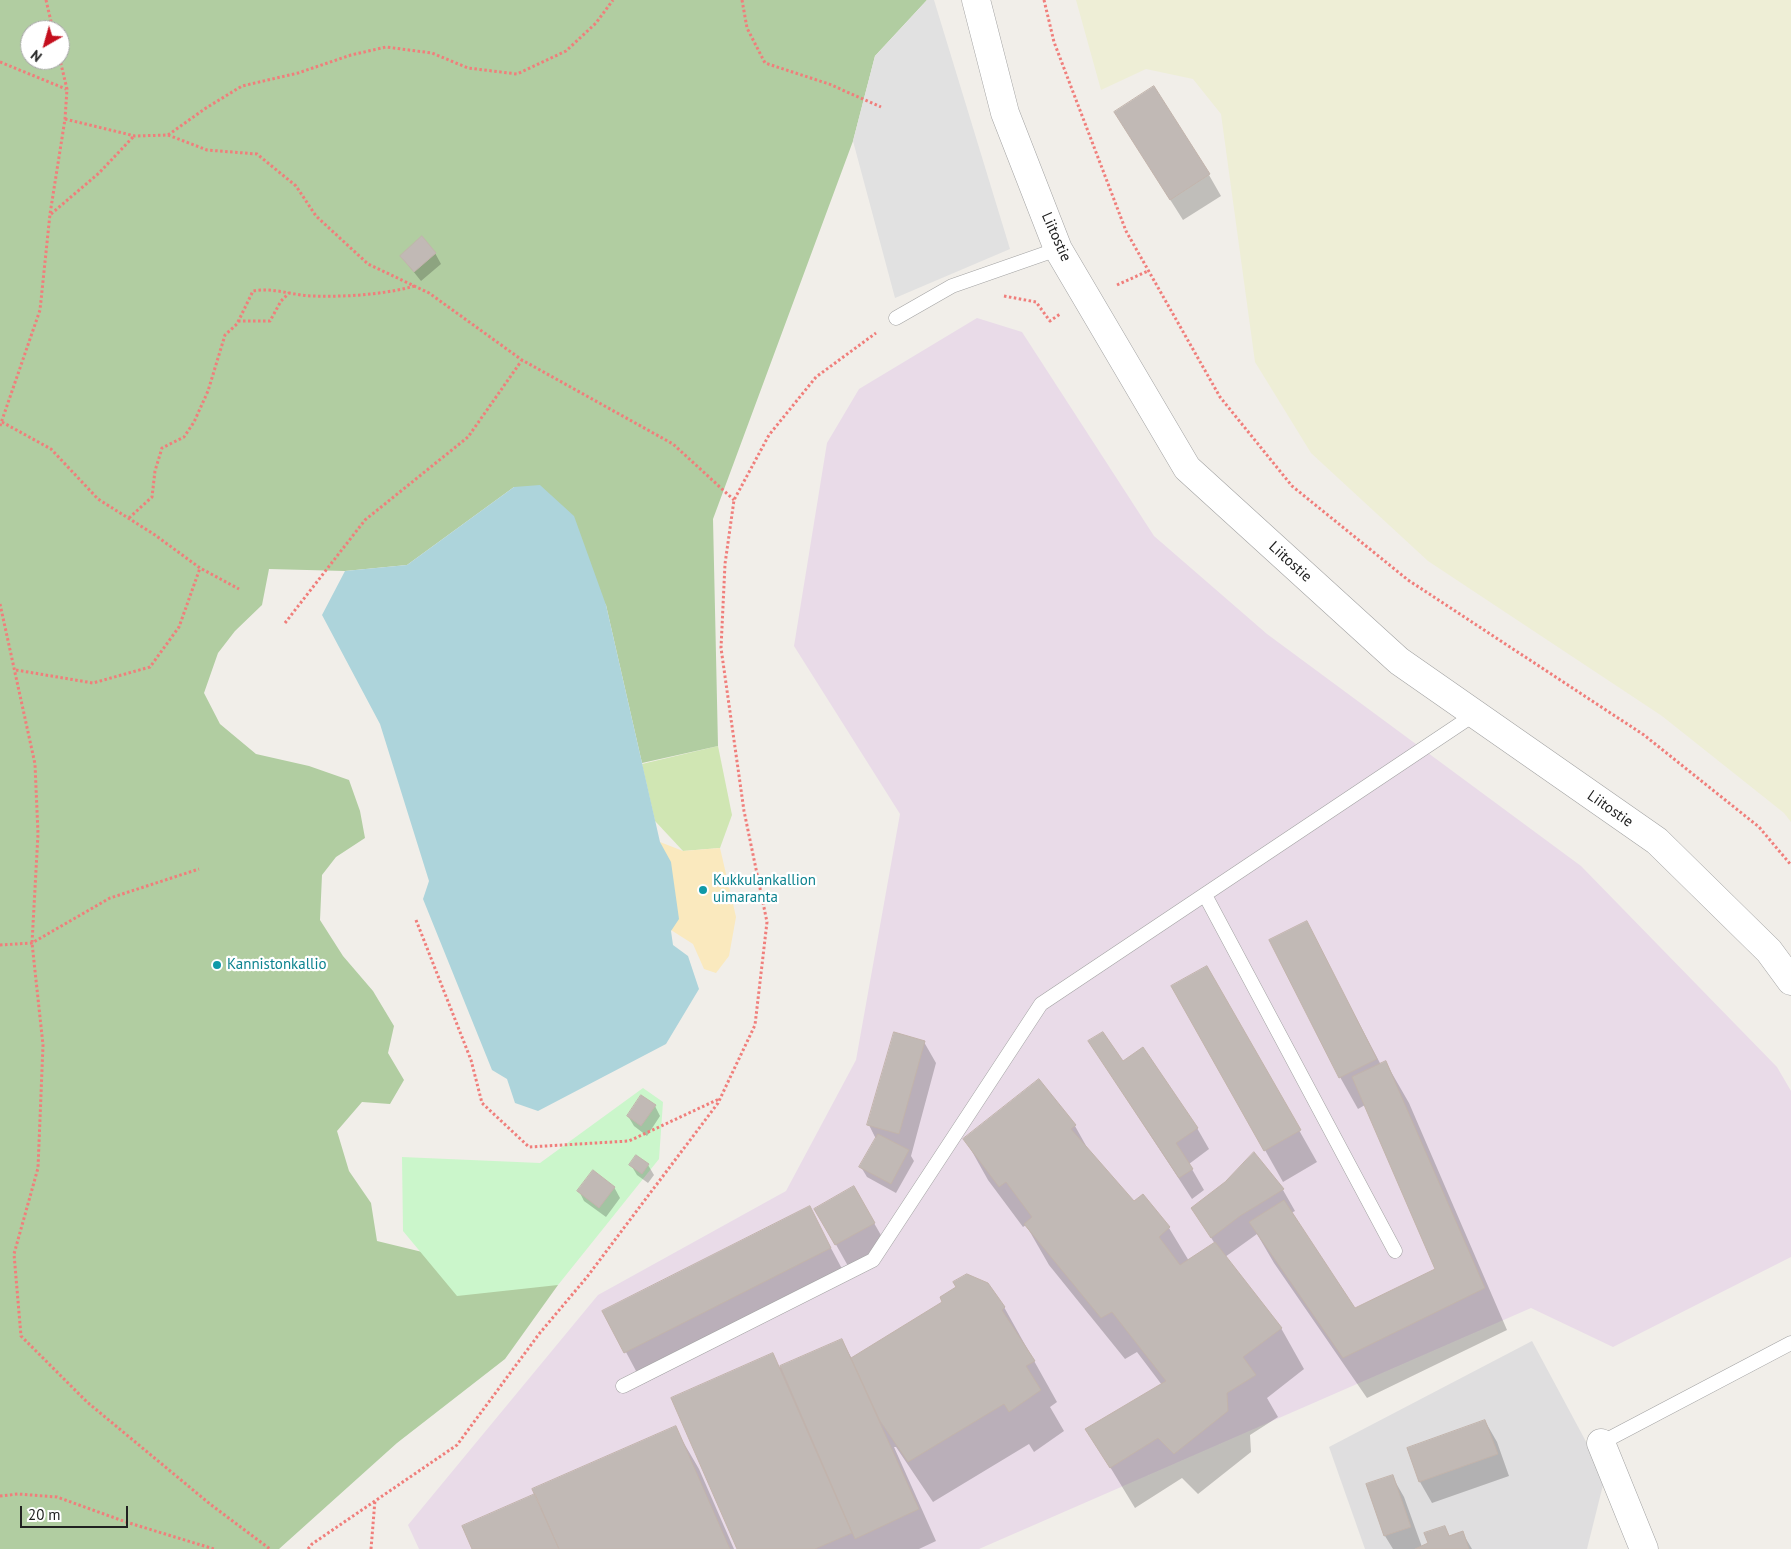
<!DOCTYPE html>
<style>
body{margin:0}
#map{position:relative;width:1791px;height:1549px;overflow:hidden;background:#f1eee9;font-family:"PT Sans",sans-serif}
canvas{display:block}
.north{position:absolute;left:20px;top:20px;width:50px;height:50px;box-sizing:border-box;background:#fff;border:1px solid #a6a6a6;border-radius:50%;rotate:218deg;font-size:14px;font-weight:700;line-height:20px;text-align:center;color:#212121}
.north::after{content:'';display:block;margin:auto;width:18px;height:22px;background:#c40f1d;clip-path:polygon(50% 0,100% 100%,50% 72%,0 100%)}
.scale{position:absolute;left:20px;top:1506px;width:108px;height:22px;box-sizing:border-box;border:2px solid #212121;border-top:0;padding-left:6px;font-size:15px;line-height:18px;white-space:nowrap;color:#212121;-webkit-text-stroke:4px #fff;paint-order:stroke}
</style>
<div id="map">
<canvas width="1791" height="1549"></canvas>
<div class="north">N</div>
<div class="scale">20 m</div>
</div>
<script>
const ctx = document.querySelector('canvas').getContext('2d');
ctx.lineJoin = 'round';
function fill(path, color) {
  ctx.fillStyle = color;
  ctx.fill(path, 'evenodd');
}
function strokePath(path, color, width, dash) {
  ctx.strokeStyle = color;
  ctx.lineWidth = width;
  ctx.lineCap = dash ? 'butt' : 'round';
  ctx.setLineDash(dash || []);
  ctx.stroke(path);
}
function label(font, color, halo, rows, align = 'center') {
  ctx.font = font + ' "PT Sans",sans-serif';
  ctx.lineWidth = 4.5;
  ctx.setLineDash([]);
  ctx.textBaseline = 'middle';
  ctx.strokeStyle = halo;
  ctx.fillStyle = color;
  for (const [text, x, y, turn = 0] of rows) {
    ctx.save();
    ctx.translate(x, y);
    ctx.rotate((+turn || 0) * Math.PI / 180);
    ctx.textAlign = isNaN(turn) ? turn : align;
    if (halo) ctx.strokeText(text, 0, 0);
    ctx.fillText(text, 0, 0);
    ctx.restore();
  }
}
const residential = new Path2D(`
 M 1532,1341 L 1605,1477 L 1587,1549 L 1365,1549 L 1329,1447 Z`);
const industrial = new Path2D(`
 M 977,318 L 1022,332 L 1154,536 L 1267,634 L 1581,866 L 1777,1067 L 1791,1091 L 1791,1257 L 1613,1347 L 1531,1308 L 979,1549 L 419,1549 L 408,1525 L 598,1295 L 786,1191 L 856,1060 L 900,814 L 794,646 L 827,443 L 859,389 Z`);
const farmland = new Path2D(`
 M 1076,0 L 1791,0 L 1791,822 L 1784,813 L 1662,716 L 1428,561 L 1311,453 L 1255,362 L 1221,114 L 1193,79 L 1146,69 L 1101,90 Z`);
const grass = new Path2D(`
 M 718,746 L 732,815 L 720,848 L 683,851 L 655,821 L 642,764 Z`);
const forest = new Path2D(`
 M 0,0 L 927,0 L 875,56 L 853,141 L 713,519 L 718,746 L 642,763 L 606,605 L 514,487 L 407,565 L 345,571 L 269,569 L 262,605 L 235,631 L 218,653 L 204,693 L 220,724 L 256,754 L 309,766 L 349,780 L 360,811 L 365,838 L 336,857 L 322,875 L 320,920 L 343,956 L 373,991 L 394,1026 L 388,1053 L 404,1080 L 390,1104 L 362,1102 L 337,1131 L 349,1171 L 371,1203 L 377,1241 L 558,1285 L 505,1359 L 397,1443 L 279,1549 L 0,1549 ZM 30,30 L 60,30 L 60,60 L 30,60 Z`);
const sand = new Path2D(`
 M 660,842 L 683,851 L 720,848 L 736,917 L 729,956 L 716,973 L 704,969 L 693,944 L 671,930 Z`);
const park = new Path2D(`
 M 643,1088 L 663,1102 L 659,1159 L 558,1285 L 457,1296 L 403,1231 L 402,1157 L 540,1163 Z`);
const parking = new Path2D(`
 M 927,0 L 934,0 L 1010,249 L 895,298 L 853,141 L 875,56 Z`);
const water = new Path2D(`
 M 540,485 L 574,516 L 606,605 L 660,842 L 671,862 L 679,919 L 671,931 L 673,945 L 688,956 L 699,989 L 666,1044 L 538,1111 L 515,1103 L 507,1079 L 492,1070 L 423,899 L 429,881 L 380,724 L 322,615 L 345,571 L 407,565 L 514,487 Z`);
const shadow = new Path2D(`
 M 1128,133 L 1209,175 L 1221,196 L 1183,220 Z
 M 435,253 L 441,264 L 421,281 L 401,256 Z
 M 1306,923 L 1381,1065 L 1386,1063 L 1409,1103 L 1507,1330 L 1367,1398 L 1274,1263 L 1257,1234 L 1225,1257 L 1281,1328 L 1304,1369 L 1267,1398 L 1278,1417 L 1250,1435 L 1251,1452 L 1198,1494 L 1182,1478 L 1135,1508 L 1087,1429 L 1162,1385 L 1137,1352 L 1125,1359 L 1049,1265 L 1026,1225 L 1023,1227 L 988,1180 L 965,1139 L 1039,1081 L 1075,1126 L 1089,1151 L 1134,1203 L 1143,1196 L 1169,1228 L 1189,1261 L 1215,1244 L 1193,1208 L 1226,1183 L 1254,1154 L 1283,1190 L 1295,1211 L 1291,1213 L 1355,1310 L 1437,1270 L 1365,1105 L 1358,1109 L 1340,1077 Z
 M 1207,967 L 1317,1162 L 1283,1182 L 1265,1150 Z
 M 924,1042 L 936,1063 L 911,1156 L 914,1161 L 896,1193 L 867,1177 L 861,1167 L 876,1139 L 869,1125 Z
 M 1090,1042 L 1122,1063 L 1197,1128 L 1209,1149 L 1189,1164 L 1204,1190 L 1192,1199 Z
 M 655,1106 L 660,1116 L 647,1136 L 634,1126 L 628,1116 Z
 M 631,1165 L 648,1165 L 654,1175 L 648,1183 L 637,1175 Z
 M 614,1187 L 620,1198 L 606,1217 L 584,1201 L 579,1191 Z
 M 854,1188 L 886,1244 L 848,1266 L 816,1209 Z
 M 809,1207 L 848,1280 L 643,1384 L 604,1311 Z
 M 1004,1307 L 1057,1402 L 1050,1407 L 1064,1431 L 1034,1452 L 1029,1444 L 933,1502 L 896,1447 L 894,1447 L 936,1541 L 919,1549 L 738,1549 L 772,1355 L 780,1368 L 842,1340 L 852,1359 Z
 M 1485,1421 L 1497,1442 L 1509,1476 L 1432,1503 L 1420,1482 L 1409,1448 Z
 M 675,1428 L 699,1469 L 734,1549 L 473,1549 Z
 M 1392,1476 L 1404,1497 L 1422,1547 L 1429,1544 L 1445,1527 L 1450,1537 L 1462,1532 L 1472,1549 L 1393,1549 L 1385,1536 L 1368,1484 Z`);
const building = new Path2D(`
 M 1154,86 L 1210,174 L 1170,200 L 1114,112 Z
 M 422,236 L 436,253 L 414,272 L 400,256 Z
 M 1307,921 L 1377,1059 L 1339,1078 L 1269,940 Z
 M 1207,966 L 1301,1130 L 1264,1151 L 1171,986 Z
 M 894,1032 L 925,1041 L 899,1134 L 867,1125 Z
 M 1103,1032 L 1123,1061 L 1143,1047 L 1198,1128 L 1176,1143 L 1193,1169 L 1179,1178 L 1088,1041 Z
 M 1386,1061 L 1485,1288 L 1343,1358 L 1249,1222 L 1284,1200 L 1355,1308 L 1435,1269 L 1352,1077 Z
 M 1039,1079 L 1076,1125 L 1071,1129 L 1134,1201 L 1143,1194 L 1170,1227 L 1159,1237 L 1180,1265 L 1215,1242 L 1282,1328 L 1243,1357 L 1256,1375 L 1227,1393 L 1228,1411 L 1174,1454 L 1158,1438 L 1110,1468 L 1085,1429 L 1166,1381 L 1112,1312 L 1101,1318 L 1024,1224 L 1032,1217 L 1006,1182 L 999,1187 L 963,1139 Z
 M 641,1095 L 656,1105 L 641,1126 L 627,1116 Z
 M 878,1134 L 909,1150 L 891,1184 L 859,1167 Z
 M 1254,1152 L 1284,1189 L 1240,1216 L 1211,1238 L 1191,1208 L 1225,1182 Z
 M 636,1155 L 649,1164 L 642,1174 L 629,1165 Z
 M 593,1170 L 615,1187 L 599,1208 L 577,1191 Z
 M 854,1186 L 875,1223 L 835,1245 L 814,1209 Z
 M 810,1206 L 831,1248 L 624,1353 L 602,1311 Z
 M 967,1274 L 988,1283 L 1005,1307 L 1002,1310 L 1035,1361 L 1026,1366 L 1041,1390 L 1009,1412 L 1004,1404 L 908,1462 L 880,1421 L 851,1358 L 942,1302 L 940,1297 L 956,1287 L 953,1282 Z
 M 842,1339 L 919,1509 L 855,1539 L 780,1366 Z
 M 773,1353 L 852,1533 L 815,1549 L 737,1549 L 671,1398 Z
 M 1485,1420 L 1498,1454 L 1419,1482 L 1407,1448 Z
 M 676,1426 L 730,1549 L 559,1549 L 532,1489 Z
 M 1393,1475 L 1411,1527 L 1384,1536 L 1366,1484 Z
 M 535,1494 L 559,1549 L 472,1549 L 462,1526 Z
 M 1445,1526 L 1449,1536 L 1463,1531 L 1469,1549 L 1415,1549 L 1428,1543 L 1424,1533 Z`);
const path = new Path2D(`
 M 46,0 L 53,30
 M 742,0 L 747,28 L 765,63 L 829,84 L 881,107
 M 1044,0 L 1054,42 L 1126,231 L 1220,397 L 1292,486 L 1408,580 L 1644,735 L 1759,827 L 1791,865
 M 0,62 L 66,89
 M 65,119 L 135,136 L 168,135 L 207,150 L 257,154 L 296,186 L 316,216 L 368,264 L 429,293 L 522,360 L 673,444 L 734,500
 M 168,135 L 206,108 L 242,86 L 298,73 L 351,55 L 386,47 L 432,53 L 468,68 L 517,74 L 566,51 L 596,23 L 613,0
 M 51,214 L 99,173 L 134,136
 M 1117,285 L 1148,271
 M 1004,296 L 1036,302 L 1050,321 L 1060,314
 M 238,321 L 270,321 L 281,301 L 289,293
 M 2,422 L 51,449 L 98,499 L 155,535 L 200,568 L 239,589
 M 0,426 L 40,310 L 50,214 L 65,119 L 67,89 L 60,60
 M 129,518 L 152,497 L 155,471 L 162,448 L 184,437 L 194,422 L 208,391 L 225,335 L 237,324 L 253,291 C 272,287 291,295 311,296 C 346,297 381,295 415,286
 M 0,604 L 35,764 L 38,834 L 32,943 L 43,1045 L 38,1168 L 14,1254 L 21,1336 L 87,1402 L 210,1504 L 270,1549
 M 285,623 L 365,520 L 468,437 L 522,360
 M 16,670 L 93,683 L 150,667 L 179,627 L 200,568
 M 416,920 L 471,1060 L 482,1103 L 529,1147 L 629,1141 L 719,1099
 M 0,945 L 32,943 L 110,898 L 199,869
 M 0,1496 L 18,1494 L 57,1497 L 126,1522 L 214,1549
 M 308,1549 L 312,1544 L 457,1445 L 539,1334 L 587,1277 L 718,1103 L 755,1025 L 767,922 L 744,811 L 721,648 L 725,564 L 734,500 L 769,435 L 816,377 L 876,333
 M 371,1549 L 375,1500`);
const service = new Path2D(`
 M 896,318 L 952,286 L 1058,249
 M 1205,895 L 1395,1251
 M 623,1386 L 873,1260 L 1041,1004 L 1475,714
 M 1601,1443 L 1791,1343`);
const minor = new Path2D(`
 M 1601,1443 L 1644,1549`);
const tertiary = new Path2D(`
 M 976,0 L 1005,113 L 1058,249 L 1187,468 L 1399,661 L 1657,841 L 1769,951 L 1791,981`);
const markers = [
 [703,890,5,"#0f9aa8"],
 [217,965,5,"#0f9aa8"]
];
const streetNames = [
 ["Liitostie",1056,237,66],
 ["Liitostie",1290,562,42],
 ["Liitostie",1610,809,35]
];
const cultureNames = [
 ["Kukkulankallion",713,881],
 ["uimaranta",713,898],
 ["Kannistonkallio",227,965]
];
fill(residential, '#dfdedf');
fill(industrial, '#e9dbe8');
fill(farmland, '#eeeed6');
fill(grass, '#d0e6b3');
fill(forest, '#b1cda1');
fill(sand, '#fae9be');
fill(park, '#cbf6cb');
fill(parking, '#e1e1e1');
fill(water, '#add4db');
fill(shadow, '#0003');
fill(building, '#c1b9b5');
strokePath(building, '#c2b4ac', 1);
strokePath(service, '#a2a2a2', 15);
strokePath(minor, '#a2a2a2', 29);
strokePath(tertiary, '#a2a2a2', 29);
strokePath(path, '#f07e7b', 3, [2.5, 2.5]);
strokePath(service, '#fff', 14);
strokePath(minor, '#fff', 28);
strokePath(tertiary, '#fff', 28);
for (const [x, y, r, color] of markers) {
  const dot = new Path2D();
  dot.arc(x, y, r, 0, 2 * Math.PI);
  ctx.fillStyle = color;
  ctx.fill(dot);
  strokePath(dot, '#fff', 2);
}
label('15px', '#212121', '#fff', streetNames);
label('15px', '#0d838f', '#fff', cultureNames, 'left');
</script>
